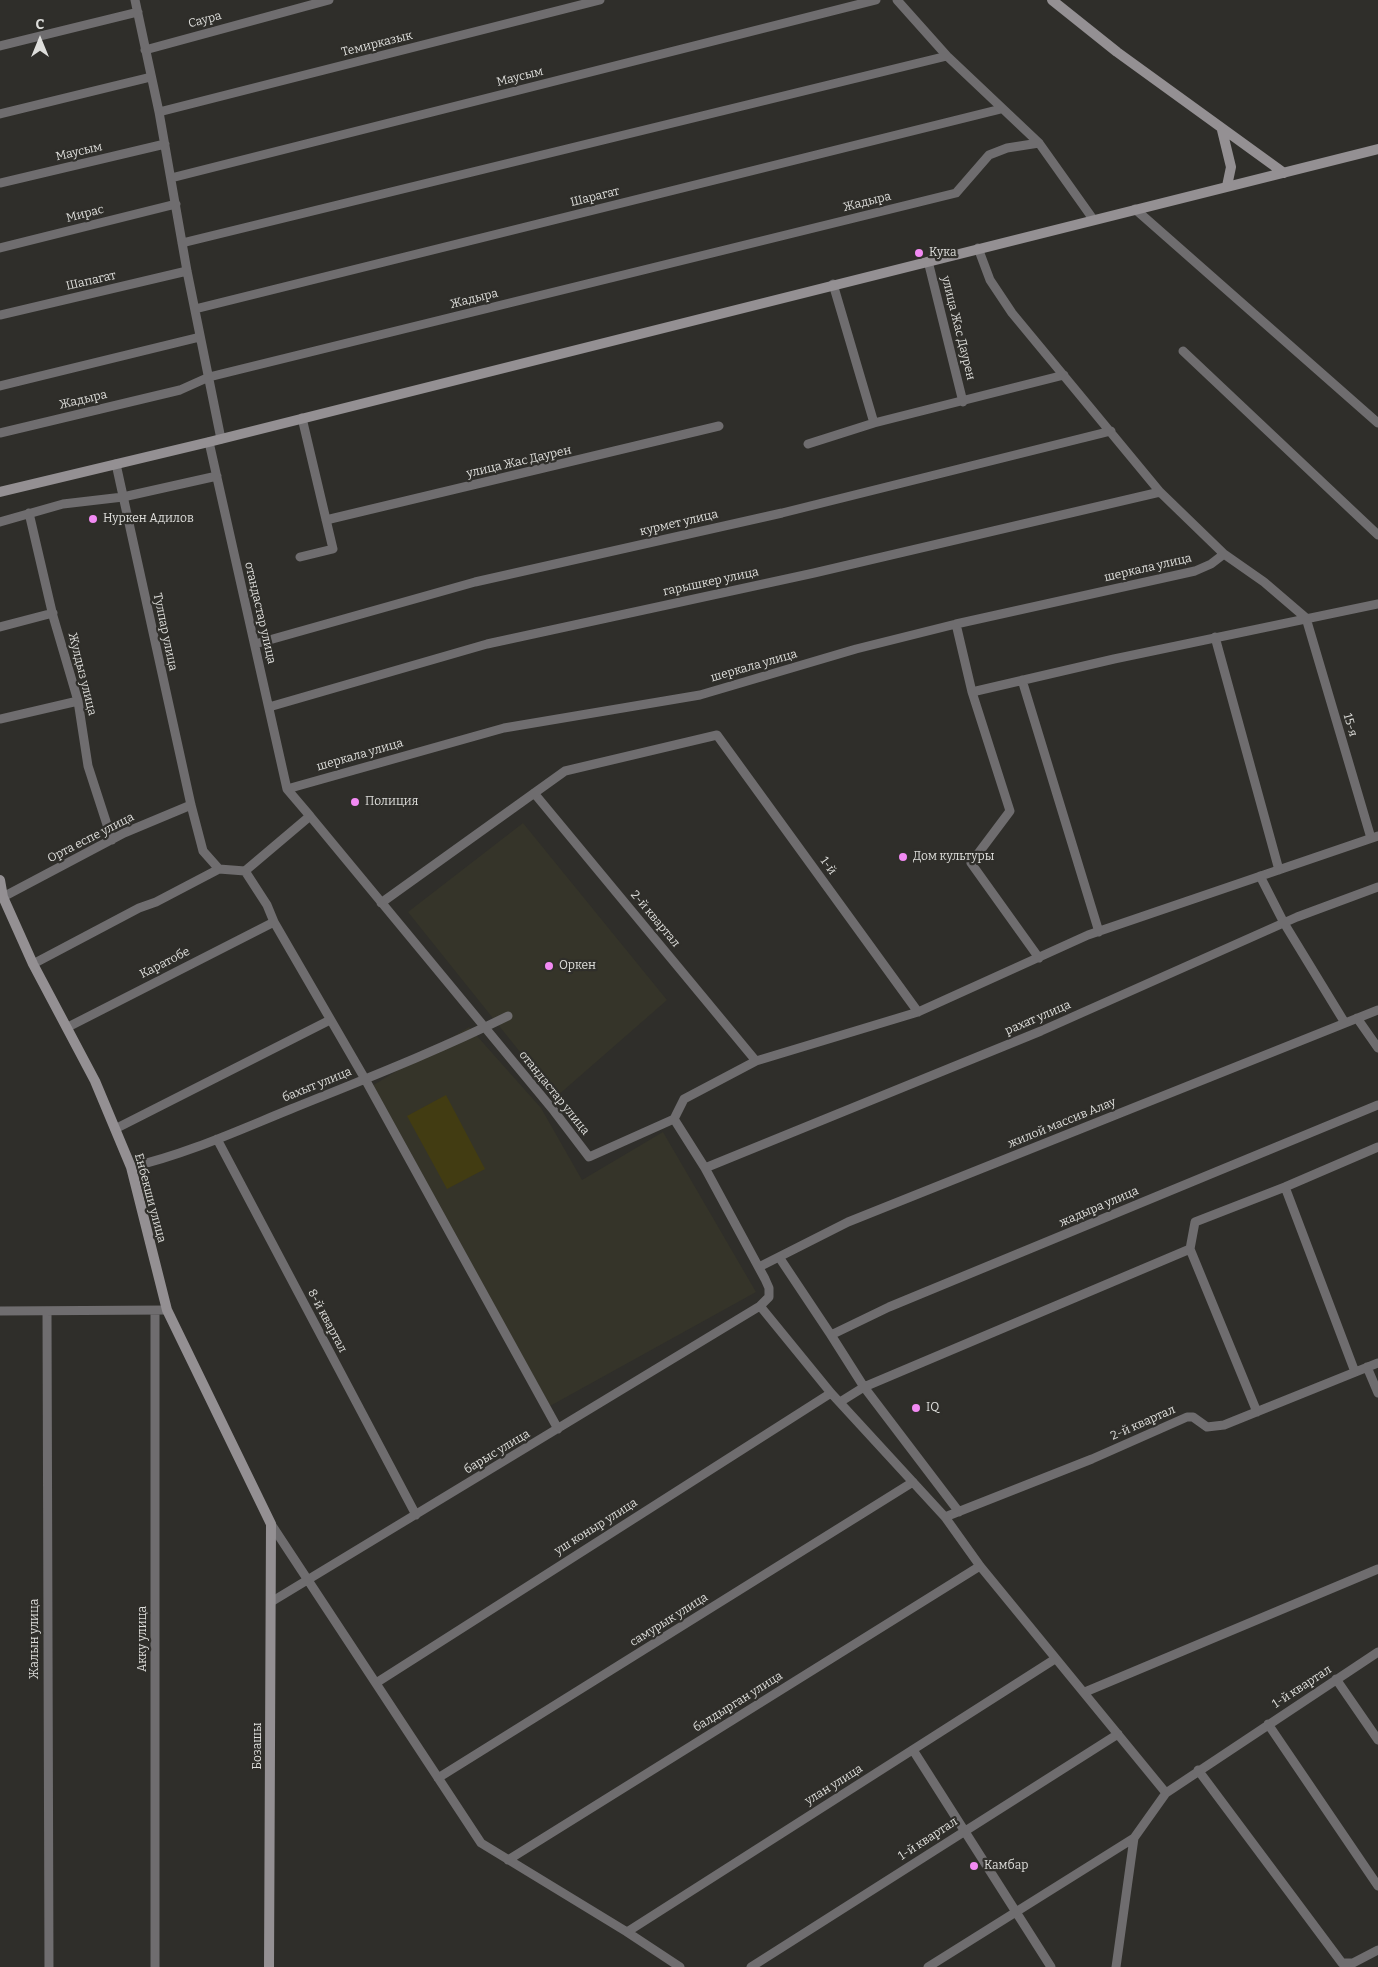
<!DOCTYPE html>
<meta charset="utf-8">
<style>
body{margin:0}
#map{position:relative;width:1378px;height:1967px;overflow:hidden;background:#2f2e2a;font-family:Bitter,serif}
canvas{display:block}
.north{position:absolute;left:15px;top:15px;width:50px;height:50px;-webkit-text-stroke:4px #2f2e2a;paint-order:stroke;rotate:0deg;font-size:14px;font-weight:700;line-height:20px;text-align:center;color:#dededb}
.north::after{content:'';display:block;margin:auto;width:18px;height:22px;background:#dededb;clip-path:polygon(50% 0,100% 100%,50% 72%,0 100%)}
</style>
<div id="map">
<canvas width="1378" height="1967"></canvas>
<div class="north">С</div>
</div>
<script>
const ctx = document.querySelector('canvas').getContext('2d');
ctx.lineJoin = 'round';
function fill(path, color) {
  ctx.fillStyle = color;
  ctx.fill(path, 'evenodd');
}
function strokePath(path, color, width, dash) {
  ctx.strokeStyle = color;
  ctx.lineWidth = width;
  ctx.lineCap = dash ? 'butt' : 'round';
  ctx.setLineDash(dash || []);
  ctx.stroke(path);
}
function label(font, color, halo, rows, align = 'center') {
  ctx.font = font + ' Bitter,serif';
  ctx.lineWidth = 4.5;
  ctx.setLineDash([]);
  ctx.textBaseline = 'middle';
  ctx.strokeStyle = halo;
  ctx.fillStyle = color;
  for (const [text, x, y, turn = 0] of rows) {
    ctx.save();
    ctx.translate(x, y);
    ctx.rotate((+turn || 0) * Math.PI / 180);
    ctx.textAlign = isNaN(turn) ? turn : align;
    if (halo) ctx.strokeText(text, 0, 0);
    ctx.fillText(text, 0, 0);
    ctx.restore();
  }
}
const built = new Path2D(`
 M 523,823 L 667,1000 L 556,1097 L 408,912 Z
 M 469,1027 L 541,1108 L 582,1180 L 663,1132 L 756,1292 L 550,1406 L 372,1086 Z`);
const green = new Path2D(`
 M 446,1095 L 485,1169 L 447,1189 L 407,1116 Z`);
const street = new Path2D(`
 M 135,0 L 159,112 L 187,271 L 221,439
 M 897,0 L 947,56 L 1039,143 L 1093,219
 M 0,46 L 138,12
 M 145,50 L 329,0
 M 159,112 L 600,0
 M 0,114 L 151,77
 M 171,178 L 876,0
 M 0,183 L 165,144
 M 1135,209 L 1378,423
 M 182,243 L 947,56
 M 0,248 L 176,204
 M 978,248 L 990,280 L 1012,313 L 1160,492 L 1224,554 L 1264,582 L 1306,618
 M 928,261 L 963,402
 M 833,284 L 874,423
 M 195,309 L 1001,109
 M 0,315 L 187,271
 M 1183,351 L 1378,535
 M 0,386 L 200,337
 M 0,433 L 180,390 L 209,377 L 956,193 L 989,155 L 1007,148 L 1039,143
 M 808,444 L 874,423 L 1064,375
 M 116,464 L 191,805 L 203,851 L 219,869 L 245,871 L 310,816 L 287,789 L 209,442
 M 29,513 L 53,616 L 78,701 L 88,766 L 112,840
 M 326,520 L 719,426
 M 0,522 L 63,504 L 123,497 L 217,476
 M 300,557 L 333,549 L 302,418
 M 1306,618 L 1371,838
 M 956,624 L 972,692 L 1010,811 L 971,863 L 1039,958
 M 0,627 L 53,613
 M 1215,637 L 1279,870
 M 255,644 L 475,582 L 782,513 L 1111,431
 M 1022,680 L 1099,932
 M 972,692 L 1114,659 L 1378,604
 M 269,707 L 487,644 L 814,573 L 1160,492
 M 0,719 L 78,701
 M 287,789 L 504,728 L 700,695 L 856,649 L 956,624 L 1195,571 L 1211,564 L 1224,554
 M 534,793 L 756,1061
 M 310,816 L 554,1111 L 589,1157 L 674,1119 L 705,1168 L 765,1279 L 769,1288 L 769,1297 L 760,1306
 M 245,871 L 267,905 L 274,922 L 365,1079 L 558,1429
 M 1260,876 L 1284,923 L 1345,1023
 M 3,897 L 124,833 L 191,805
 M 381,903 L 565,771 L 717,735 L 918,1012
 M 33,964 L 139,908 L 156,902 L 219,869
 M 1357,1018 L 1378,1048
 M 68,1027 L 274,922
 M 674,1119 L 684,1099 L 756,1061 L 918,1012 L 1088,935 L 1378,836
 M 115,1129 L 330,1020
 M 217,1139 L 416,1515
 M 131,1167 C 187,1154 239,1130 291,1109 C 365,1079 437,1051 508,1016
 M 705,1168 L 1041,1031 L 1297,917 L 1378,887
 M 1285,1187 L 1355,1372
 M 1190,1249 L 1257,1412
 M 779,1257 L 831,1335 L 889,1307 L 1378,1105
 M 759,1267 L 848,1222 L 1378,1010
 M 0,1311 L 167,1310
 M 47,1311 L 49,1967
 M 155,1311 L 155,1967
 M 831,1335 L 864,1387 L 959,1512
 M 1367,1367 L 1378,1393
 M 840,1402 L 864,1387 L 1190,1249 L 1195,1222 L 1285,1187 L 1378,1147
 M 945,1517 L 1092,1459 L 1187,1417 L 1193,1417 L 1207,1427 L 1224,1425 L 1378,1363
 M 271,1524 L 481,1843 L 627,1932 L 680,1967
 M 271,1602 L 760,1306 L 831,1393 L 945,1517 L 980,1566 L 1166,1793
 M 1336,1679 L 1378,1740
 M 376,1683 L 831,1393
 M 1085,1692 L 1378,1569
 M 1268,1724 L 1378,1886
 M 913,1750 L 1051,1967
 M 1198,1770 L 1342,1963 L 1353,1963 L 1378,1950
 M 438,1778 L 913,1482
 M 508,1860 L 980,1566
 M 627,1932 L 1055,1659
 M 751,1967 L 1118,1734
 M 928,1967 L 1134,1838
 M 1116,1967 L 1134,1838 L 1166,1793 L 1378,1652`);
const secondary = new Path2D(`
 M 1052,0 L 1117,52 L 1284,173
 M 1222,130 L 1231,167 L 1227,186
 M 0,492 L 209,442 L 1378,149
 M 0,880 L 3,897 L 33,964 L 95,1081 L 131,1167 L 167,1310 L 271,1524 L 269,1967`);
const markers = [
 [919,253,5,"#f28af3"],
 [93,519,5,"#f28af3"],
 [355,802,5,"#f28af3"],
 [903,857,5,"#f28af3"],
 [549,966,5,"#f28af3"],
 [916,1408,5,"#f28af3"],
 [974,1866,5,"#f28af3"]
];
const streetNames = [
 ["Саура",205,20,-15],
 ["Темирказык",377,44,-14],
 ["Маусым",520,77,-14],
 ["Маусым",79,152,-13],
 ["Шарагат",595,197,-14],
 ["Жадыра",867,202,-14],
 ["Мирас",85,214,-14],
 ["Шапагат",91,281,-13],
 ["Жадыра",474,299,-14],
 ["улица Жас Даурен",958,328,76],
 ["Жадыра",83,400,-13],
 ["улица Жас Даурен",519,462,-13],
 ["курмет улица",679,523,-13],
 ["шеркала улица",1148,568,-13],
 ["гарышкер улица",711,582,-12],
 ["отандастар улица",260,613,77],
 ["Тулпар улица",165,632,78],
 ["шеркала улица",754,666,-16],
 ["Жулдыз улица",82,674,76],
 ["15-я",1350,725,74],
 ["шеркала улица",360,755,-16],
 ["Орта еспе улица",91,838,-27],
 ["1-й",828,866,54],
 ["2-й квартал",655,919,50],
 ["Каратобе",165,963,-27],
 ["рахат улица",1038,1018,-23],
 ["бахыт улица",317,1085,-22],
 ["отандастар улица",554,1093,51],
 ["жилой массив Алау",1062,1123,-22],
 ["Енбекши улица",150,1198,75],
 ["жадыра улица",1099,1207,-23],
 ["8-й квартал",327,1321,62],
 ["2-й квартал",1143,1423,-24],
 ["барыс улица",497,1452,-31],
 ["уш коныр улица",596,1527,-32],
 ["самурык улица",669,1620,-32],
 ["Жалын улица",35,1639,-90],
 ["Акку улица",143,1639,-90],
 ["1-й квартал",1302,1687,-33],
 ["балдырган улица",738,1702,-32],
 ["Бозашы",258,1746,-90],
 ["улан улица",834,1785,-32],
 ["1-й квартал",928,1839,-33]
];
const poiNames = [
 ["Кука",929,253],
 ["Нуркен Адилов",103,519],
 ["Полиция",365,802],
 ["Дом культуры",913,857],
 ["Оркен",559,966],
 ["IQ",926,1408],
 ["Камбар",984,1866]
];
fill(built, '#353429');
fill(green, '#423c12');
strokePath(street, '#6f6d6f', 9);
strokePath(secondary, '#949093', 10);
for (const [x, y, r, color] of markers) {
  const dot = new Path2D();
  dot.arc(x, y, r, 0, 2 * Math.PI);
  ctx.fillStyle = color;
  ctx.fill(dot);
  strokePath(dot, '#2f2e2a', 2);
}
label('12px', '#dededb', '#2f2e2a', streetNames);
label('12px', '#dededb', '#2f2e2a', poiNames, 'left');
</script>
